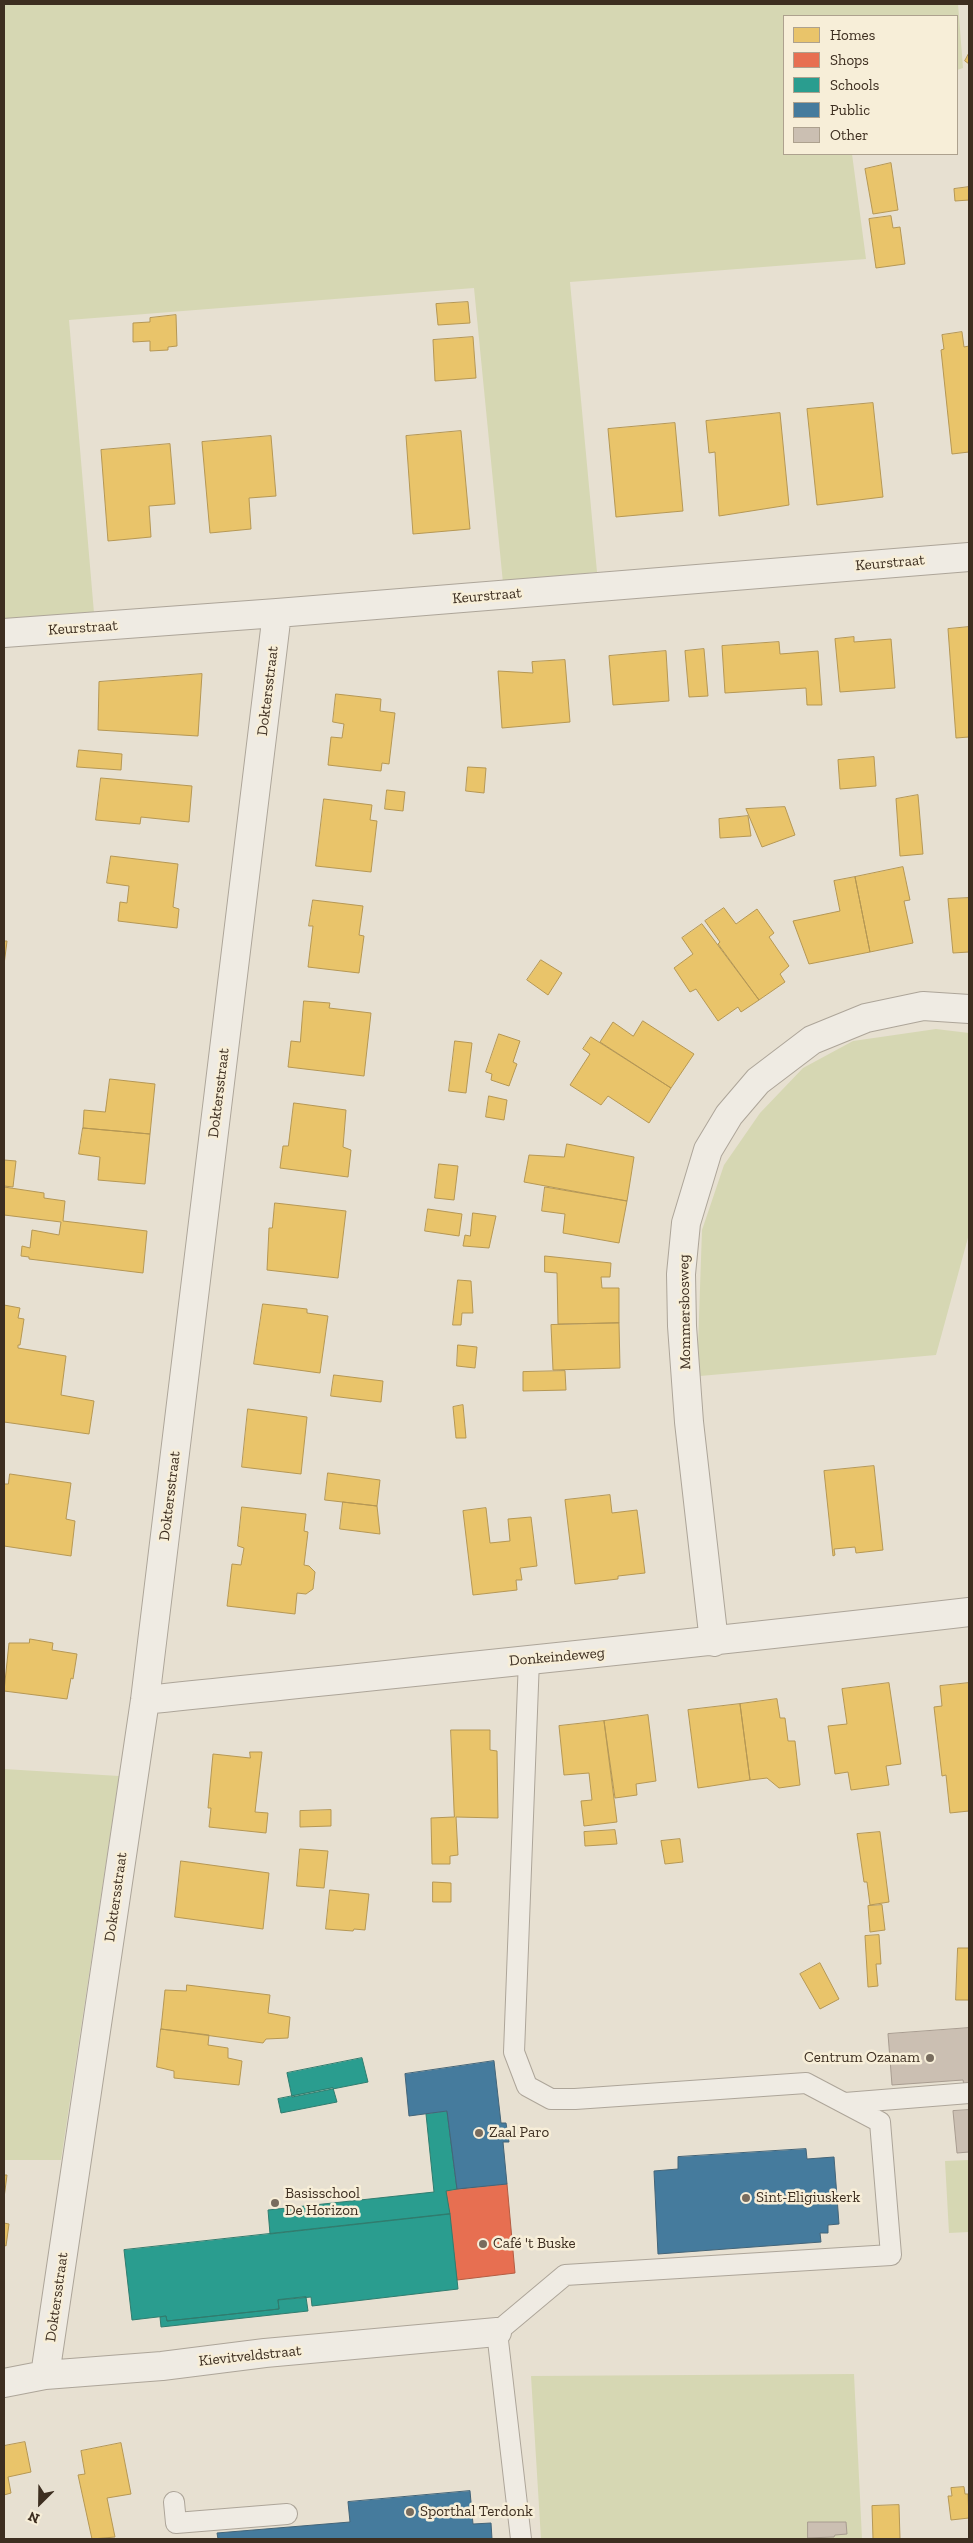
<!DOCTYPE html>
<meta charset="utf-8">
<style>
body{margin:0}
#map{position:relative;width:973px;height:2543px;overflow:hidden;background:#e7e0d1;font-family:"Zilla Slab",serif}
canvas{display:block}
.frame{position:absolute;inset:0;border:5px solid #3d2e20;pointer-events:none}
.legend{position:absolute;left:783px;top:15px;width:175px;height:140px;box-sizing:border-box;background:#f7eed8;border:1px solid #ada18e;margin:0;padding:6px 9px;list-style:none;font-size:15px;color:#3d2e20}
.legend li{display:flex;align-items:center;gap:10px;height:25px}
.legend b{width:25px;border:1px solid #ada18e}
.north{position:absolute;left:15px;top:2478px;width:50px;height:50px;-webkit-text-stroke:4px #f7eed8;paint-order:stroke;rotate:203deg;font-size:14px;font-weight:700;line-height:20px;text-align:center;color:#3d2e20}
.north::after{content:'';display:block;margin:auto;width:18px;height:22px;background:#3d2e20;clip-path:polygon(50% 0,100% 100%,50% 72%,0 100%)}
</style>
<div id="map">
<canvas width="973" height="2543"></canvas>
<div class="frame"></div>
<ul class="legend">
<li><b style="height:14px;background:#e9c46a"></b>Homes</li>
<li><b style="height:14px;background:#e76f51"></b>Shops</li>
<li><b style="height:14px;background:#2a9d8f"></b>Schools</li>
<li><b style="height:14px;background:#457b9d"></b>Public</li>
<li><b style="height:14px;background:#cbbfb2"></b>Other</li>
</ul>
<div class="north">N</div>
</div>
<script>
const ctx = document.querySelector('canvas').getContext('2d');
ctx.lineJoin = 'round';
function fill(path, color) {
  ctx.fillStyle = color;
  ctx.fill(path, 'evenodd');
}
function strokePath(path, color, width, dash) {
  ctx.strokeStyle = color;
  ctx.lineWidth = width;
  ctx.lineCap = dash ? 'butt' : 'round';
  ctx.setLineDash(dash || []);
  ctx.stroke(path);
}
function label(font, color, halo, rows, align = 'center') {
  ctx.font = font + ' "Zilla Slab",serif';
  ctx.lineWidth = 5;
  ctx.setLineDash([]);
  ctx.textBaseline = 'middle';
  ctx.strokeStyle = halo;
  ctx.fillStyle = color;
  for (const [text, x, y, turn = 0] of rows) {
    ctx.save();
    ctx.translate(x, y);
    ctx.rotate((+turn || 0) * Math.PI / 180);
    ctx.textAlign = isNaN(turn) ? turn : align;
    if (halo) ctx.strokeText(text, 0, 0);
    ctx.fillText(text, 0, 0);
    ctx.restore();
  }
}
const green = new Path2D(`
 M 4,4 L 958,4 L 963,68 L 957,70 L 957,16 L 784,16 L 784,154 L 852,154 L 866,259 L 570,282 L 597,572 L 503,583 L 474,288 L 69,320 L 94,613 L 4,619 Z
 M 936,1029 L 969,1033 L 969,1234 L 936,1355 L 700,1376 L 698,1346 L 702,1230 L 724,1165 L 760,1113 L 803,1068 L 853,1041 Z
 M 4,1769 L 119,1776 L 61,2160 L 4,2160 Z
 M 969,2160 L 969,2232 L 949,2233 L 945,2161 Z
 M 854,2374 L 862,2539 L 541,2539 L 531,2376 Z`);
const homes = new Path2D(`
 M 969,53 L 969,64 L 965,61 Z
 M 891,163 L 898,210 L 873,214 L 865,169 Z
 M 969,187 L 969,200 L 955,201 L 954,189 Z
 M 891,216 L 893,228 L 900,227 L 905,264 L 876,268 L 869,219 Z
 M 468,302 L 470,323 L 438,325 L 436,304 Z
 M 176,315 L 177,346 L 168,347 L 168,350 L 150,351 L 150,341 L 133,342 L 133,323 L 150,322 L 150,318 Z
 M 962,332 L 964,347 L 969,346 L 969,452 L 952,454 L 941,350 L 944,349 L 942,335 Z
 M 473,337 L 476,378 L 435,381 L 433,340 Z
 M 873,403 L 883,497 L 817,505 L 807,409 Z
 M 780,413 L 789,505 L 719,516 L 715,452 L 709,453 L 706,421 Z
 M 675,423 L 683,511 L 616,517 L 608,429 Z
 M 461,431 L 470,529 L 413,534 L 406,436 Z
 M 271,436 L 276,496 L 249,498 L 251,529 L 210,533 L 202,442 Z
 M 170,444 L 175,504 L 149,506 L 151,537 L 108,541 L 101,450 Z
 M 969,627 L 969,737 L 956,738 L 948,629 Z
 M 854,637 L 854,642 L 891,639 L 895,688 L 840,692 L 835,639 Z
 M 779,642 L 780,654 L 818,651 L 822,705 L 807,705 L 806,688 L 725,693 L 722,646 Z
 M 704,649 L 708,696 L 689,697 L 685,651 Z
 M 666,651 L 669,701 L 613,705 L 609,656 Z
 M 565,660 L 570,722 L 502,728 L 498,671 L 533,673 L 532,662 Z
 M 202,674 L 198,736 L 98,730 L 99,682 Z
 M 336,694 L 381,699 L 380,711 L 395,713 L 389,764 L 382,763 L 381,771 L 328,765 L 331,737 L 342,738 L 344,724 L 333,722 Z
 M 79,750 L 122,754 L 121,770 L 77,767 Z
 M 874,757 L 876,786 L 840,789 L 838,760 Z
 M 468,767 L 486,768 L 484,793 L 466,791 Z
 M 101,778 L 192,786 L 189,822 L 141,817 L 140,824 L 96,820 Z
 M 387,790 L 405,792 L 403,811 L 385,809 Z
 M 918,795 L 923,854 L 900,856 L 896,799 Z
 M 324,799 L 372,805 L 370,820 L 377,821 L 371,872 L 316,866 Z
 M 785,807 L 795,835 L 762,847 L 746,809 Z
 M 748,816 L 751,836 L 720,838 L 719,819 Z
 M 111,856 L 178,864 L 173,907 L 179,909 L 177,928 L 118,921 L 120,902 L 127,903 L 129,886 L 107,883 Z
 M 903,867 L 910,900 L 904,901 L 913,943 L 870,952 L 855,877 Z
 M 855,877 L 870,952 L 809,964 L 793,921 L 840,911 L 834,881 Z
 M 969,898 L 969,952 L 953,953 L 948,899 Z
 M 313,900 L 363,906 L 359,935 L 364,936 L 359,973 L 308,967 L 313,926 L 309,926 Z
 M 724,908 L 736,924 L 757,909 L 774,933 L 769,937 L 789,966 L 780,974 L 785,982 L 759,1000 L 718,944 L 720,942 L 705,921 Z
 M 702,924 L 759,1000 L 741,1012 L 738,1007 L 718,1021 L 696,989 L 690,992 L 674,968 L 693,954 L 682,938 Z
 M 4,941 L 7,941 L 4,965 Z
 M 541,960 L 562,973 L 548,995 L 527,980 Z
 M 304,1001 L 330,1003 L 329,1008 L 371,1013 L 364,1076 L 288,1067 L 291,1041 L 300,1042 Z
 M 643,1021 L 694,1054 L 671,1088 L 600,1042 L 613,1022 L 633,1036 Z
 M 499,1034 L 520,1041 L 513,1062 L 517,1064 L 509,1086 L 491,1080 L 492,1074 L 486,1072 Z
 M 591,1037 L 671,1088 L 649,1123 L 608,1096 L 601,1105 L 570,1085 L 590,1054 L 583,1049 Z
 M 455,1041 L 472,1043 L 466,1093 L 449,1091 Z
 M 110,1079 L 155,1084 L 150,1134 L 83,1128 L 84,1110 L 105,1112 Z
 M 489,1096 L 507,1100 L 504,1120 L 486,1117 Z
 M 294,1103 L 346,1110 L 343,1147 L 351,1150 L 348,1177 L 280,1168 L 283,1146 L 288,1146 Z
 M 83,1128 L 150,1134 L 145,1184 L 98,1180 L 100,1157 L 79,1154 Z
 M 567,1144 L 634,1157 L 627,1201 L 524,1182 L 529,1155 L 564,1157 Z
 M 4,1160 L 16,1161 L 13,1187 L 4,1186 Z
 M 439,1164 L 458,1166 L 454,1200 L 435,1198 Z
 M 4,1187 L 44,1193 L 44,1198 L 65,1201 L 63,1221 L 147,1231 L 143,1273 L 29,1259 L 29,1257 L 21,1256 L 22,1246 L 30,1248 L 32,1230 L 59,1235 L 61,1222 L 4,1215 Z
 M 545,1187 L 627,1201 L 619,1243 L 563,1233 L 565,1214 L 542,1211 Z
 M 275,1203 L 346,1211 L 338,1278 L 267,1270 L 269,1228 L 272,1228 Z
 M 428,1209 L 462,1214 L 459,1236 L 425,1231 Z
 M 473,1213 L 496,1216 L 489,1248 L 463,1246 L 465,1235 L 470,1236 Z
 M 545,1256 L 611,1263 L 610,1277 L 601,1277 L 602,1288 L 619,1288 L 619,1323 L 558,1324 L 557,1273 L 545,1272 Z
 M 458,1280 L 471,1281 L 473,1313 L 462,1313 L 461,1325 L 453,1325 Z
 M 263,1304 L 307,1309 L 307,1313 L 328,1316 L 320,1373 L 254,1364 Z
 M 4,1305 L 20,1308 L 18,1318 L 24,1319 L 20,1345 L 18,1345 L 18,1348 L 66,1356 L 61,1395 L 94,1401 L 89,1434 L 4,1422 Z
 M 619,1323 L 620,1368 L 553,1370 L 551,1325 Z
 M 458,1345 L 477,1347 L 475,1368 L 457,1366 Z
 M 565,1371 L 566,1390 L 523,1391 L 523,1372 Z
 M 334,1375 L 383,1381 L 381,1402 L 331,1396 Z
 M 463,1405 L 466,1438 L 456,1438 L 453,1407 Z
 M 248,1409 L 307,1417 L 301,1474 L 242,1467 Z
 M 874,1466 L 883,1550 L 856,1553 L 855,1547 L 834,1549 L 835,1555 L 833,1556 L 824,1471 Z
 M 328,1473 L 380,1480 L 377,1506 L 325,1500 Z
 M 10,1474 L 71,1483 L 66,1519 L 75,1521 L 71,1556 L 4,1546 L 4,1484 L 8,1484 Z
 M 610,1495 L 612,1513 L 637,1510 L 645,1573 L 618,1576 L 618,1579 L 575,1584 L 565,1500 Z
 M 343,1502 L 377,1506 L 380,1534 L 340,1529 Z
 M 242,1507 L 306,1514 L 304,1531 L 308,1532 L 304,1565 L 309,1566 L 315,1572 L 313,1589 L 306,1594 L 297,1593 L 295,1614 L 227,1606 L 232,1564 L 241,1565 L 244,1548 L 238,1546 Z
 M 486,1508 L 490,1543 L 510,1541 L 508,1519 L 531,1517 L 537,1566 L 520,1568 L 522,1580 L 516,1580 L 517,1590 L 473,1595 L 463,1511 Z
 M 30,1639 L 53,1643 L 52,1650 L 77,1654 L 73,1679 L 71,1678 L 67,1699 L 4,1691 L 9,1643 L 29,1643 Z
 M 889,1683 L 901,1764 L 886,1766 L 889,1785 L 851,1790 L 848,1772 L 835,1774 L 828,1726 L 847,1724 L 842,1689 Z
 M 969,1683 L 969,1811 L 950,1813 L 946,1775 L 942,1776 L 934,1707 L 942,1706 L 940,1686 Z
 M 777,1699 L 780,1718 L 785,1718 L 788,1741 L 795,1741 L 800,1785 L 779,1788 L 767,1778 L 750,1780 L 740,1704 Z
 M 740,1704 L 750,1780 L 698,1788 L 688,1710 Z
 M 648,1715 L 656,1781 L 636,1784 L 637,1795 L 615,1798 L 604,1721 Z
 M 604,1721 L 617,1822 L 584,1826 L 581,1801 L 592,1800 L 589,1773 L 564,1775 L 559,1726 Z
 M 451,1730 L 490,1730 L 490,1750 L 497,1751 L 498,1818 L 456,1817 L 458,1855 L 450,1856 L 450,1864 L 432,1864 L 431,1818 L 454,1817 Z
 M 250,1752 L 262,1752 L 255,1812 L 268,1813 L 266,1833 L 209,1827 L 211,1808 L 208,1808 L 213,1754 L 250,1758 Z
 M 331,1810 L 331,1826 L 300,1827 L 300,1811 Z
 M 615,1830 L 617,1844 L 585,1846 L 584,1832 Z
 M 880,1832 L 889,1902 L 870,1905 L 867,1882 L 864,1882 L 857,1834 Z
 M 680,1839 L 683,1862 L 665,1864 L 661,1841 Z
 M 300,1849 L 328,1851 L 324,1888 L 297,1886 Z
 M 181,1861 L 269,1873 L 263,1929 L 175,1917 Z
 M 433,1882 L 451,1883 L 451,1902 L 433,1902 Z
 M 330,1890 L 369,1894 L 365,1930 L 354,1929 L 353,1931 L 326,1929 Z
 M 882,1905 L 885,1930 L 870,1932 L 868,1906 Z
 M 879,1935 L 881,1964 L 876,1964 L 878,1986 L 868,1987 L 865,1936 Z
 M 958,1948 L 969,1948 L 969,2000 L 956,2000 Z
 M 820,1963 L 839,1999 L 820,2009 L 800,1974 Z
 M 187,1985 L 270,1995 L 268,2013 L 290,2017 L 288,2038 L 266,2039 L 263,2043 L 161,2029 L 165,1990 L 186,1991 Z
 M 161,2029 L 209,2035 L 208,2045 L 228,2048 L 228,2058 L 242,2061 L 239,2085 L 174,2078 L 174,2071 L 157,2067 Z
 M 4,2175 L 7,2175 L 4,2198 Z
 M 4,2223 L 9,2224 L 6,2246 L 4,2245 Z
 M 25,2442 L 31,2472 L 8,2477 L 11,2493 L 4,2495 L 4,2446 Z
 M 121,2443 L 131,2494 L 107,2498 L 115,2537 L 92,2539 L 78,2475 L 85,2474 L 81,2451 Z
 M 964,2487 L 965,2494 L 968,2494 L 969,2518 L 951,2520 L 948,2496 L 952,2496 L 951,2488 Z
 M 899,2505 L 900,2539 L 873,2539 L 872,2506 Z`);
const shops = new Path2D(`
 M 507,2184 L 515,2273 L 457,2280 L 446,2191 Z`);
const schools = new Path2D(`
 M 362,2058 L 368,2082 L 292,2097 L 287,2073 Z
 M 333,2088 L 337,2102 L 281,2113 L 278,2099 Z
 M 447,2111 L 457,2189 L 446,2191 L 450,2214 L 270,2234 L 268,2210 L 434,2192 L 426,2114 Z
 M 450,2214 L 458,2289 L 312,2306 L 311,2297 L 278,2300 L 279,2309 L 167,2321 L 166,2316 L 132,2320 L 124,2250 Z
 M 306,2297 L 308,2311 L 161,2327 L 160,2317 L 166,2316 L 167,2321 L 279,2309 L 278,2300 Z`);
const public = new Path2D(`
 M 494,2061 L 501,2123 L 506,2123 L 509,2142 L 503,2142 L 507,2184 L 457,2189 L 447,2111 L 409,2116 L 405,2074 Z
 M 806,2149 L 807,2159 L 834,2157 L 839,2224 L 828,2225 L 828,2233 L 820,2233 L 821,2242 L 658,2254 L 654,2171 L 678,2169 L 678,2157 Z
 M 470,2491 L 473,2524 L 491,2523 L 492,2539 L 218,2539 L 217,2533 L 350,2522 L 348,2502 Z`);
const building = new Path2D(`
 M 969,2028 L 969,2085 L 964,2085 L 963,2080 L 892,2085 L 888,2034 Z
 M 969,2110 L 969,2152 L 957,2153 L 953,2111 Z
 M 808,2522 L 846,2522 L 847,2534 L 835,2535 L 834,2537 L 808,2538 Z`);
const service = new Path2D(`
 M 845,2103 L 969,2093
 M 174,2502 L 176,2523 L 287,2514
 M 521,2539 L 497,2332 L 565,2275 L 891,2255 L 880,2122 L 806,2083 L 575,2099 L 551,2099 L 527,2086 L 514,2052 L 529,1659`);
const minor = new Path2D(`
 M 4,633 L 277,613 L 969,557
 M 714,1642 L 689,1422 L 682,1326 L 681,1274 L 686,1223 L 708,1150 L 729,1115 L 758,1081 L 812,1040 L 866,1018 L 923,1006 L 969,1009
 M 145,1700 C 420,1671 695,1644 969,1612
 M 45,2375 L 145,1700 L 277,613
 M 4,2383 L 45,2375 L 162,2366 L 265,2353 L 497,2332`);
const markers = [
 [930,2058,5,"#786c5e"],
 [479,2133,5,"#786c5e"],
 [746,2198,5,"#786c5e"],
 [275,2203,5,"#786c5e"],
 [483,2244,5,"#786c5e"],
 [410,2512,5,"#786c5e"]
];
const streetNames = [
 ["Keurstraat",890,563,-5],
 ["Keurstraat",487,596,-5],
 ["Keurstraat",83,628,-4],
 ["Doktersstraat",268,691,-83],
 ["Doktersstraat",219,1093,-83],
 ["Mommersbosweg",685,1312,-91],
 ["Doktersstraat",170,1496,-83],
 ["Donkeindeweg",557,1657,-5],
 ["Doktersstraat",116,1897,-82],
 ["Doktersstraat",57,2297,-82],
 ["Kievitveldstraat",250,2356,-6]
];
const poiNames = [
 ["Centrum Ozanam",920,2058,"right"],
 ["Zaal Paro",489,2133],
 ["Basisschool",285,2194],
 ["De Horizon",285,2211],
 ["Sint-Eligiuskerk",756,2198],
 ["Café 't Buske",493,2244],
 ["Sporthal Terdonk",420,2512]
];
fill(green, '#d6d7b3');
fill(homes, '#e9c46a');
strokePath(homes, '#b59754', 1);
fill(shops, '#e76f51');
strokePath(shops, '#b45c42', 1);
fill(schools, '#2a9d8f');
strokePath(schools, '#307c6e', 1);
fill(public, '#457b9d');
strokePath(public, '#436478', 1);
fill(building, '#cbbfb2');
strokePath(building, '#a89c90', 1);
strokePath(service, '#ada599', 22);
strokePath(minor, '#ada599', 30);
strokePath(service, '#efebe3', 20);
strokePath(minor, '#efebe3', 28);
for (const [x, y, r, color] of markers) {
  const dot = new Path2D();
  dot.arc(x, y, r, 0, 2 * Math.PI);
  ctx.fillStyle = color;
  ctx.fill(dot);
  strokePath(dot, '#f7eed8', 2);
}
label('15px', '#3d2e20', '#f7eed8', streetNames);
label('15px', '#3d2e20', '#f7eed8', poiNames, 'left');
</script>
